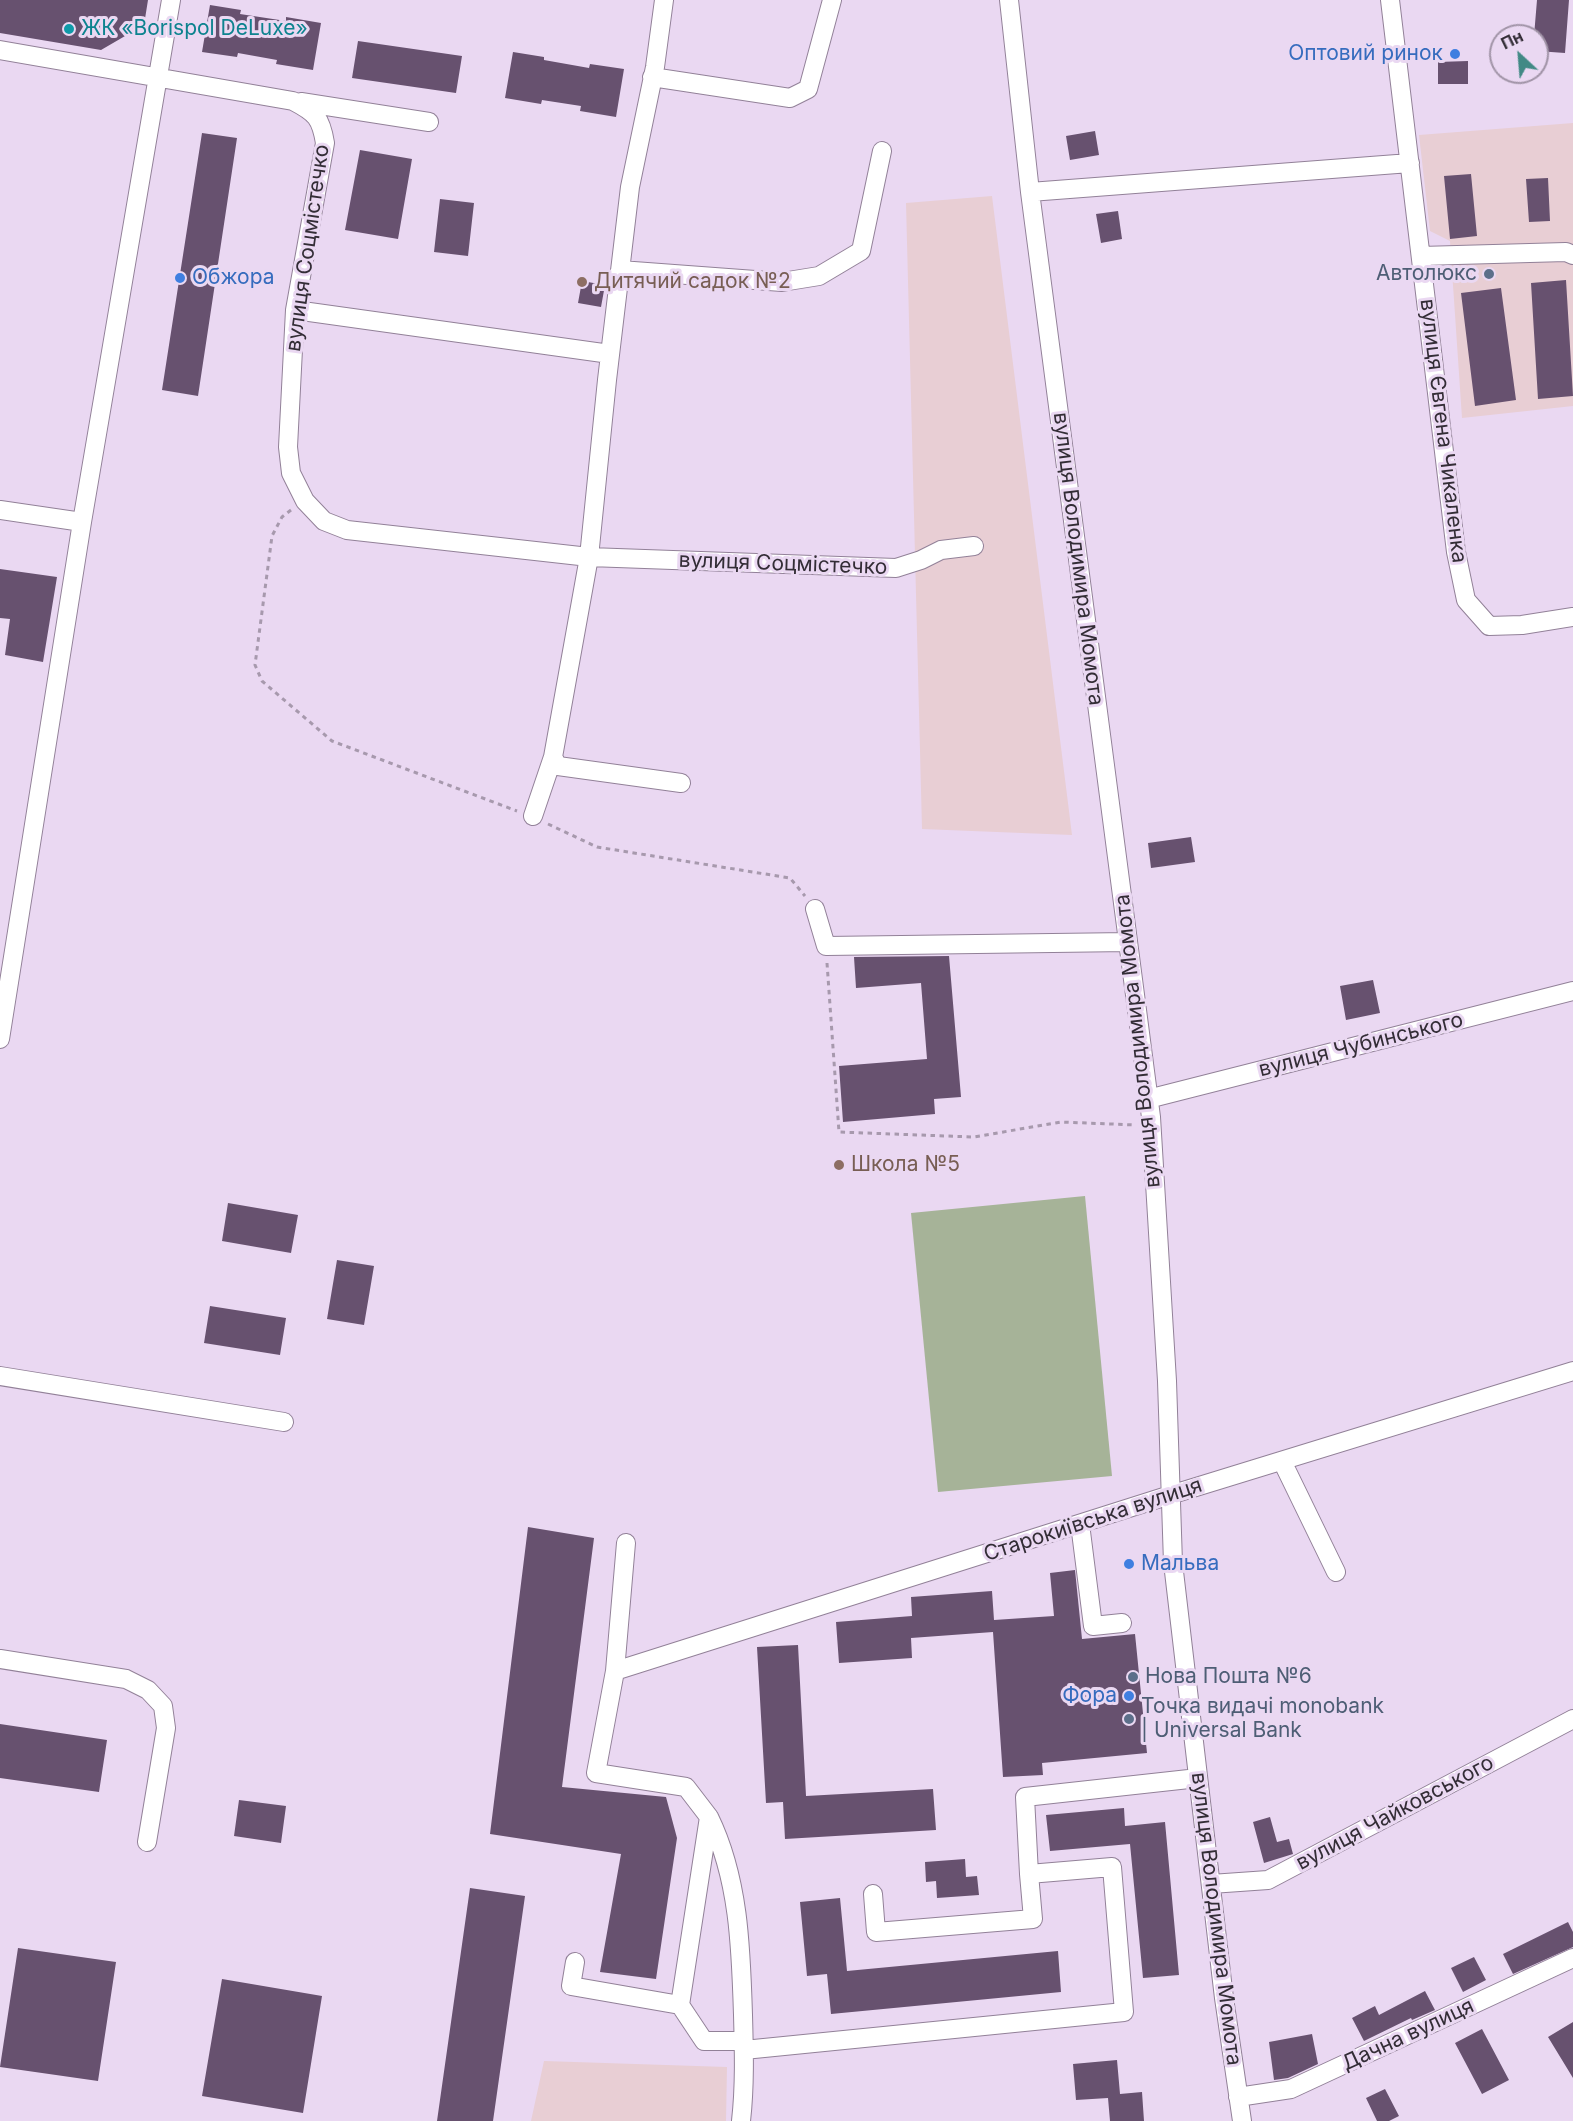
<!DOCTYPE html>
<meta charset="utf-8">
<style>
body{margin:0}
#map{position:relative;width:1573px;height:2121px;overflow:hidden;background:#ead8f2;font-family:Inter,sans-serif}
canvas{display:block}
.north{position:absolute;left:1489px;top:24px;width:60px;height:60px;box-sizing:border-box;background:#ead8f2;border:2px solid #a194a7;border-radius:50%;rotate:334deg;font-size:16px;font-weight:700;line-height:24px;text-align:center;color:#332d36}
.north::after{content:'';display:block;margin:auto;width:21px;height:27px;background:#418985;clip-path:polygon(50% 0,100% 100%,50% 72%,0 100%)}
</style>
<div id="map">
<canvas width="1573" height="2121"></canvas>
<div class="north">Пн</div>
</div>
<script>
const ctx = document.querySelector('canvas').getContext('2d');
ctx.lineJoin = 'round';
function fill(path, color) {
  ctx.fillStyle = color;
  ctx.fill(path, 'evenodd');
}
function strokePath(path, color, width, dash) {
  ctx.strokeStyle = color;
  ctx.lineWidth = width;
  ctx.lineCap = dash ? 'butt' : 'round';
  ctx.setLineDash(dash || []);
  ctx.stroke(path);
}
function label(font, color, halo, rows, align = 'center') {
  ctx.font = font + ' Inter,sans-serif';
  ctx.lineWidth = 6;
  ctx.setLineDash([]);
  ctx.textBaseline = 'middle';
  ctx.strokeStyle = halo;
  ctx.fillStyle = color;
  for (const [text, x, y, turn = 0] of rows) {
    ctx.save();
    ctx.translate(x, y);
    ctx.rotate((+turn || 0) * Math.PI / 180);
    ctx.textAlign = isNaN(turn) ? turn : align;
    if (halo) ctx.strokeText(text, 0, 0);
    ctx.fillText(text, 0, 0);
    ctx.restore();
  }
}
const industrial = new Path2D(`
 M 1573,123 L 1573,406 L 1462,418 L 1450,241 L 1430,231 L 1419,135 Z
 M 992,196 L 1072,835 L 922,829 L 906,203 Z
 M 544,2061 L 727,2067 L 726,2121 L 531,2121 Z`);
const green = new Path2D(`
 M 1085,1196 L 1112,1476 L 938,1492 L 911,1213 Z`);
const building = new Path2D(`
 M 0,0 L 148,0 L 144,25 L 101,50 L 0,33 Z
 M 1537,0 L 1569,0 L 1565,53 L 1537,51 L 1537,36 L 1534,36 Z
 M 210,5 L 241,10 L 240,14 L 286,21 L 286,17 L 321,23 L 313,70 L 276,64 L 277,60 L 238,53 L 237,57 L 202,52 Z
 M 358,41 L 462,56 L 456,93 L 352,78 Z
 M 513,52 L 544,57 L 544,60 L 589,68 L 590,64 L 624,69 L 616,117 L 580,111 L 581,106 L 542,100 L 541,104 L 505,98 Z
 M 1468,61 L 1468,84 L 1438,84 L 1438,62 Z
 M 1095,131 L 1099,155 L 1070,160 L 1066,136 Z
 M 202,133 L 237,138 L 198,396 L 162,390 Z
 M 360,150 L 412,159 L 398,239 L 345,230 Z
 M 1471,174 L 1477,236 L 1450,239 L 1444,176 Z
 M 1548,178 L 1550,221 L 1529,222 L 1526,179 Z
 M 440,199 L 474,203 L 468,256 L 434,252 Z
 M 1118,211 L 1122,239 L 1101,243 L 1096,214 Z
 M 1566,280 L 1573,396 L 1538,399 L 1531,283 Z
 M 582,281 L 605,285 L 601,307 L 578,303 Z
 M 1501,288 L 1516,400 L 1475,406 L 1461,293 Z
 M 0,569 L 57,577 L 43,662 L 5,655 L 10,619 L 0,618 Z
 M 1191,837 L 1195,862 L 1151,868 L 1148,843 Z
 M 949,956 L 961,1097 L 934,1099 L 935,1114 L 843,1122 L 839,1066 L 927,1059 L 921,983 L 856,988 L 854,957 Z
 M 1373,980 L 1380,1013 L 1346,1020 L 1340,986 Z
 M 228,1203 L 298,1215 L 291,1253 L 222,1241 Z
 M 337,1260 L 374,1266 L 364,1325 L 327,1319 Z
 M 210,1306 L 286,1318 L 280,1355 L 204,1343 Z
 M 528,1527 L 594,1538 L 562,1787 L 666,1797 L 677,1838 L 656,1979 L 600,1972 L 621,1854 L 490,1834 Z
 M 1075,1570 L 1082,1639 L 1135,1634 L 1147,1753 L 1042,1763 L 1043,1775 L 1003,1777 L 993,1632 L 911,1638 L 912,1658 L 839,1663 L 836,1622 L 912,1616 L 911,1597 L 992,1591 L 994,1620 L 1054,1616 L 1050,1573 Z
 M 798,1645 L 806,1796 L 933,1789 L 936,1830 L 785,1839 L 783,1802 L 766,1803 L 757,1647 Z
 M 0,1724 L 107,1740 L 99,1792 L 0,1778 Z
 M 239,1800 L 286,1806 L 281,1843 L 234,1836 Z
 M 1124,1808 L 1125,1826 L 1165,1822 L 1179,1975 L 1143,1978 L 1130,1844 L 1050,1851 L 1046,1815 Z
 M 1270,1817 L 1277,1842 L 1289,1839 L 1293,1854 L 1264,1863 L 1253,1822 Z
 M 965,1859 L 966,1877 L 977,1876 L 979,1895 L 937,1898 L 936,1881 L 926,1882 L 925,1862 Z
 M 470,1888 L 525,1896 L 493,2121 L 437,2121 Z
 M 840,1898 L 847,1971 L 1058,1951 L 1061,1992 L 831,2014 L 827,1974 L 807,1976 L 800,1902 Z
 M 1568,1922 L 1573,1932 L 1573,1947 L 1513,1974 L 1503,1954 Z
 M 18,1948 L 116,1962 L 98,2081 L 0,2067 Z
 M 1474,1957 L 1486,1980 L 1463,1992 L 1451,1968 Z
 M 222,1979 L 322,1996 L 303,2113 L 202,2096 Z
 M 1425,1991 L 1435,2010 L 1412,2020 L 1411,2018 L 1364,2041 L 1352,2018 L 1375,2006 L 1379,2015 Z
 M 1573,2022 L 1573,2078 L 1548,2037 Z
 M 1482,2029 L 1509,2080 L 1482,2094 L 1455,2043 Z
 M 1312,2034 L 1318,2064 L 1288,2078 L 1274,2080 L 1269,2042 Z
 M 1117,2060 L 1120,2094 L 1142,2092 L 1144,2121 L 1110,2121 L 1108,2098 L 1076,2100 L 1073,2064 Z
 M 1385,2089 L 1399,2116 L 1389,2121 L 1377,2121 L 1366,2098 Z`);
const path = new Path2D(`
 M 291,510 L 282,517 L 272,536 L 255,665 L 262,681 L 332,741 L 517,811
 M 548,824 L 597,847 L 790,878 L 805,896
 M 827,963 L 839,1132 L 974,1137 L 1061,1122 L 1136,1125`);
const minor = new Path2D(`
 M 1009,0 L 1030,192 L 1151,1117 L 1167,1381 L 1173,1563 L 1224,1998 L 1242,2121
 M 1390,0 L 1456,552 L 1466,600 L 1489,626 L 1522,625 L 1573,617
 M 0,50 L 293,101 C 316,113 321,118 325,143 L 295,310 L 288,447 L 291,473 L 305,501 L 324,521 L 347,530 L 589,557 L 896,568 L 921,560 L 941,550 L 974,546
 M 652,77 L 790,98 L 808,89 L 832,0
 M 301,102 L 429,122
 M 1030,192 L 1410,163
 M 1421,256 L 1566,252 L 1573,255
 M 620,270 L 782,282 L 819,276 L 861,251 L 882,151
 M 295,310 L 610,354
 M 0,510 L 82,522
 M 553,757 L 558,766 L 681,783
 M 533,816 L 553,757 L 589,557 L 607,380 L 630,187 L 655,67 L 664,0
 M 815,909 L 826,946 L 1128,942
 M 0,1039 L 82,522 L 171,0
 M 1148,1099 L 1573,991
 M 0,1376 L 284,1422
 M 1282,1461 L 1336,1572
 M 1080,1524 L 1093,1626 L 1122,1623
 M 0,1659 L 126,1679 L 148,1690 L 163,1706 L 166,1728 L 147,1842
 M 615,1671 L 1170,1495 L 1573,1371
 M 709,1817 C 739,1878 741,1948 743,2015 C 744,2051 745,2086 741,2121
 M 1211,1884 L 1268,1880 L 1573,1719
 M 873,1894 L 876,1932 L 1033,1919 L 1029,1874
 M 575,1962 L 571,1986 L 680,2005 L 709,1817 L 686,1787 L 596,1773 L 615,1671 L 626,1543
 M 680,2005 L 704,2041 L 743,2041
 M 744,2050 L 1124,2012 L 1112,1867 L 1029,1874 L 1025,1797 L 1198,1778
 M 1238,2097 L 1291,2089 L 1573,1958`);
const markers = [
 [69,29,6,"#0f9aa8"],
 [1455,54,6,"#3f7fe0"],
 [1489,274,6,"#5c6f8a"],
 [180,278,6,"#3f7fe0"],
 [582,282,6,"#8d6e63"],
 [839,1165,6,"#8d6e63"],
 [1129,1564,6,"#3f7fe0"],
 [1133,1677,6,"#5c6f8a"],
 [1129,1696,6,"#3f7fe0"],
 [1129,1719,6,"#5c6f8a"]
];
const cultureNames = [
 ["ЖК «Borispol DeLuxe»",81,29]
];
const shopNames = [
 ["Оптовий ринок",1443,54],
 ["Обжора",192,278,"left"],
 ["Мальва",1141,1564,"left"],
 ["Фора",1117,1696]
];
const streetNames = [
 ["вулиця Соцмістечко",308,248,-82],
 ["вулиця Євгена Чикаленка",1443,431,83],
 ["вулиця Володимира Момота",1078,559,83],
 ["вулиця Соцмістечко",783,564,2],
 ["вулиця Володимира Момота",1138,1041,-96],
 ["вулиця Чубинського",1361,1045,-14],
 ["Старокиївська вулиця",1093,1520,-18],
 ["вулиця Чайковського",1395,1813,-28],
 ["вулиця Володимира Момота",1216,1919,83],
 ["Дачна вулиця",1408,2035,-25]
];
const serviceNames = [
 ["Автолюкс",1477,274,"right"],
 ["Нова Пошта №6",1145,1677],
 ["Точка видачі monobank",1141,1707],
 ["| Universal Bank",1141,1731]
];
const educationNames = [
 ["Дитячий садок №2",594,282],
 ["Школа №5",851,1165]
];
fill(industrial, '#e8ced4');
fill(green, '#a6b398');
fill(building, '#67516f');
strokePath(minor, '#928198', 20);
strokePath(path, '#a799ad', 3, [4.5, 4.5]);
strokePath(minor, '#fff', 18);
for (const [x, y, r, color] of markers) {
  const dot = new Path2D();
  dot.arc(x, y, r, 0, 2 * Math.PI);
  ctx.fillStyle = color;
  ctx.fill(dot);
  strokePath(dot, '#ead8f2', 2);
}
label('21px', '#0d838f', '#ead8f2', cultureNames, 'left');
label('21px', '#366cbe', '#ead8f2', shopNames, 'right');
label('21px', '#332d36', '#ead8f2', streetNames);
label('21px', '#4e5e75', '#ead8f2', serviceNames, 'left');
label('21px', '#785e54', '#ead8f2', educationNames, 'left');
</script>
